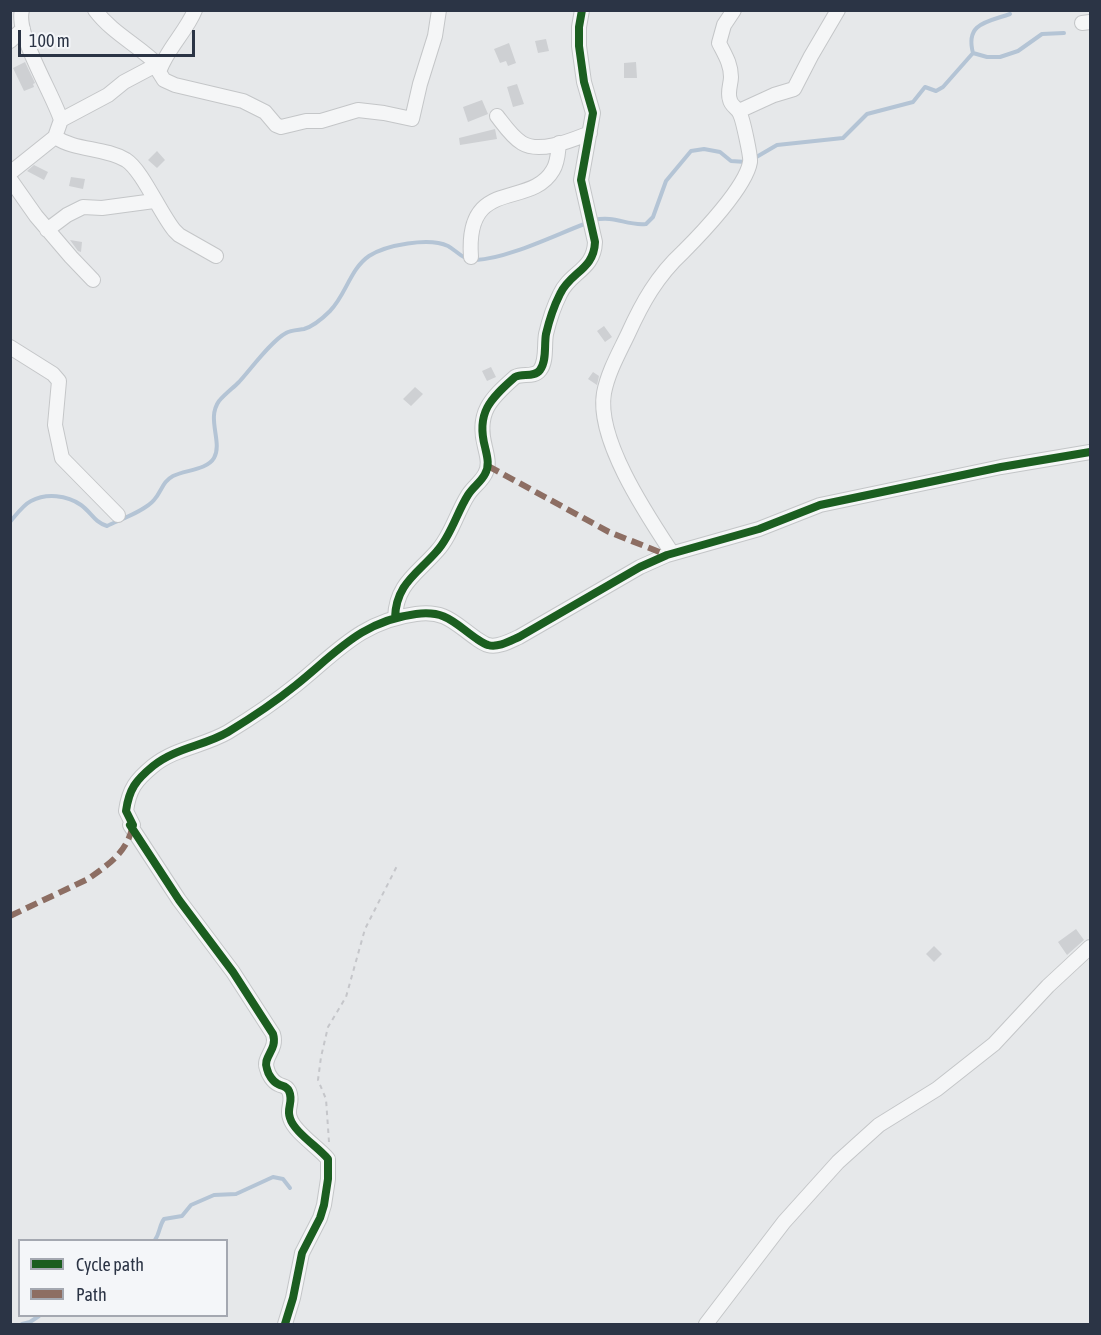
<!DOCTYPE html>
<style>
body{margin:0}
#map{position:relative;width:1101px;height:1335px;overflow:hidden;background:#e6e8ea;font-family:"Asap Condensed",sans-serif}
canvas{display:block}
.frame{position:absolute;inset:0;border:12px solid #2b3445;pointer-events:none}
.legend{position:absolute;left:18px;top:1239px;width:210px;height:78px;box-sizing:border-box;background:#f4f6f9;border:2px solid #a4a8b1;margin:0;padding:8px 10px;list-style:none;font-size:18px;color:#2b3445}
.legend li{display:flex;align-items:center;gap:12px;height:30px}
.legend b{width:30px;border:2px solid #a4a8b1}
.scale{position:absolute;left:18px;top:30px;width:177px;height:27px;box-sizing:border-box;border:3px solid #2b3445;border-top:0;padding-left:8px;font-size:18px;line-height:21px;white-space:nowrap;color:#2b3445;-webkit-text-stroke:4px #f4f6f9;paint-order:stroke}
</style>
<div id="map">
<canvas width="1101" height="1335"></canvas>
<div class="frame"></div>
<ul class="legend">
<li><b style="height:8px;background:#1b5e20"></b>Cycle path</li>
<li><b style="height:8px;background:#8d6e63"></b>Path</li>
</ul>
<div class="scale">100 m</div>
</div>
<script>
const ctx = document.querySelector('canvas').getContext('2d');
ctx.lineJoin = 'round';
function strokePath(path, color, width, dash) {
  ctx.strokeStyle = color;
  ctx.lineWidth = width;
  ctx.lineCap = dash ? 'butt' : 'round';
  ctx.setLineDash(dash || []);
  ctx.stroke(path);
}
function fill(path, color) {
  ctx.fillStyle = color;
  ctx.fill(path, 'evenodd');
}
const stream = new Path2D(`
 M 973,53 L 987,57 L 1000,57 L 1018,51 L 1042,34 L 1064,33
 M 973,53 C 965,23 987,22 1010,14
 M 753,159 L 777,145 L 843,138 L 867,114 L 913,102 L 925,87 L 936,91 L 943,87 L 973,53
 M 594,220 C 615,215 626,226 646,224 L 653,217 L 666,181 L 691,151 L 704,149 L 720,152 L 731,161 L 746,162
 M 10,522 C 16,515 23,505 31,501 C 46,493 67,495 81,505 C 91,512 94,522 107,526 C 119,520 145,511 154,500 C 162,491 162,482 173,476 C 185,470 207,470 214,458 C 223,442 206,419 219,401 C 225,394 233,388 239,382 C 251,369 271,341 286,333 C 291,330 299,330 304,329 C 314,326 323,318 330,311 C 346,295 350,269 369,256 C 386,245 429,237 448,246 C 457,251 464,261 476,260 C 507,259 557,234 587,223
 M 155,1240 C 160,1233 159,1226 164,1219 L 182,1216 L 191,1205 L 214,1195 L 236,1194 L 273,1177 L 283,1179 L 290,1188
 M 22,1324 L 30,1322 L 39,1316`);
const building = new Path2D(`
 M 546,39 L 549,51 L 538,53 L 535,41 Z
 M 509,43 L 516,63 L 508,66 L 506,61 L 500,63 L 494,49 Z
 M 25,62 L 35,83 L 33,84 L 34,87 L 24,91 L 13,68 Z
 M 636,62 L 637,78 L 624,78 L 624,63 Z
 M 517,84 L 524,104 L 513,107 L 507,87 Z
 M 482,100 L 488,114 L 468,122 L 463,107 Z
 M 495,129 L 497,139 L 460,145 L 459,138 Z
 M 157,151 L 165,160 L 157,168 L 148,160 Z
 M 34,165 L 48,172 L 44,180 L 27,171 Z
 M 71,177 L 85,179 L 83,189 L 69,186 Z
 M 70,240 L 82,242 L 81,252 L 78,251 Z
 M 604,326 L 612,337 L 605,342 L 597,331 Z
 M 491,367 L 496,377 L 487,381 L 482,371 Z
 M 593,372 L 599,376 L 597,385 L 588,379 Z
 M 415,387 L 423,394 L 411,406 L 403,399 Z
 M 1076,929 L 1084,940 L 1067,955 L 1058,942 Z
 M 934,946 L 942,954 L 934,962 L 926,954 Z`);
const path = new Path2D(`
 M 329,1142 L 326,1099 L 318,1080 L 321,1057 L 328,1027 L 346,997 L 365,929 L 397,866`);
const street = new Path2D(`
 M 95,10 C 113,34 140,46 160,67
 M 195,10 C 186,32 166,50 159,72 L 164,80 L 175,85 L 243,101 L 265,112 L 276,125 L 281,127 L 306,121 L 321,121 L 358,110 L 384,113 L 412,119 L 420,84 L 435,36 L 439,10
 M 1082,23 L 1090,22
 M 10,41 L 23,29
 M 739,111 L 774,95 L 794,89 L 811,56 L 838,10
 M 497,116 C 504,125 512,137 522,143 C 540,154 572,140 590,133
 M 61,120 L 108,95 L 124,82 L 158,64
 M 55,137 C 76,151 104,147 126,160 C 142,170 160,213 174,230 L 179,235 L 216,256
 M 10,173 L 55,137 L 61,120 C 53,94 15,34 22,10
 M 10,179 L 36,216 L 71,257 L 93,280
 M 47,230 L 67,215 L 83,207 L 102,208 L 154,201
 M 471,257 C 465,175 530,210 553,170 C 558,162 558,152 559,143
 M 10,347 L 53,374 L 59,381 L 55,425 L 62,458 L 118,515
 M 672,553 C 647,515 596,439 604,393 C 608,372 619,353 628,334 C 642,303 657,276 683,252 C 701,234 746,187 750,162 C 751,157 743,120 740,114 C 738,108 731,106 730,100 C 727,92 731,84 731,77 C 731,64 725,55 719,43 L 724,25 L 734,10
 M 395,618 C 396,584 417,574 437,551 C 451,536 457,512 468,495 C 473,487 481,482 485,474 C 490,465 487,456 485,447 C 476,413 490,399 515,377 C 523,373 534,378 540,370 C 547,361 544,345 546,334 C 549,321 554,306 560,294 C 570,272 594,270 595,242 L 581,180 L 593,113 L 584,82 L 579,46 L 579,27 L 582,10
 M 285,1324 L 293,1298 L 302,1253 L 320,1218 L 324,1205 L 328,1179 L 328,1159 C 318,1147 294,1132 290,1118 C 286,1108 294,1102 289,1091 C 286,1085 283,1087 278,1084 C 273,1082 268,1074 267,1069 C 262,1057 278,1050 273,1034 L 233,972 L 179,900 L 130,825 L 133,825 L 126,811 C 129,789 136,780 153,766 C 175,748 204,746 228,732 C 251,718 275,702 296,685 C 336,653 361,621 416,614 C 446,610 454,623 477,639 C 480,641 484,644 488,645 C 498,648 510,641 519,637 L 640,567 L 667,555 L 759,529 L 820,505 L 1001,467 L 1090,452
 M 706,1324 L 784,1222 L 838,1162 L 879,1125 L 937,1089 L 994,1044 L 1048,986 L 1090,947`);
const quiet = new Path2D(`
 M 488,466 L 609,532 L 667,555
 M 10,916 L 88,879 C 108,865 127,852 132,828`);
const cycleway = new Path2D(`
 M 395,618 C 396,584 417,574 437,551 C 451,536 457,512 468,495 C 473,487 481,482 485,474 C 490,465 487,456 485,447 C 476,413 490,399 515,377 C 523,373 534,378 540,370 C 547,361 544,345 546,334 C 549,321 554,306 560,294 C 570,272 594,270 595,242 L 581,180 L 593,113 L 584,82 L 579,46 L 579,27 L 582,10
 M 285,1324 L 293,1298 L 302,1253 L 320,1218 L 324,1205 L 328,1179 L 328,1159 C 318,1147 294,1132 290,1118 C 286,1108 294,1102 289,1091 C 286,1085 283,1087 278,1084 C 273,1082 268,1074 267,1069 C 262,1057 278,1050 273,1034 L 233,972 L 179,900 L 130,825 L 133,825 L 126,811 C 129,789 136,780 153,766 C 175,748 204,746 228,732 C 251,718 275,702 296,685 C 336,653 361,621 416,614 C 446,610 454,623 477,639 C 480,641 484,644 488,645 C 498,648 510,641 519,637 L 640,567 L 667,555 L 759,529 L 820,505 L 1001,467 L 1090,452`);
strokePath(stream, '#b4c4d5', 4);
fill(building, '#ced0d3');
strokePath(street, '#c4c6c8', 16);
strokePath(path, '#c5c6ca', 2, [4.5, 4.5]);
strokePath(street, '#f5f6f7', 14);
strokePath(quiet, '#8d6e63', 6, [12, 6]);
strokePath(cycleway, '#1b5e20', 8);
</script>
